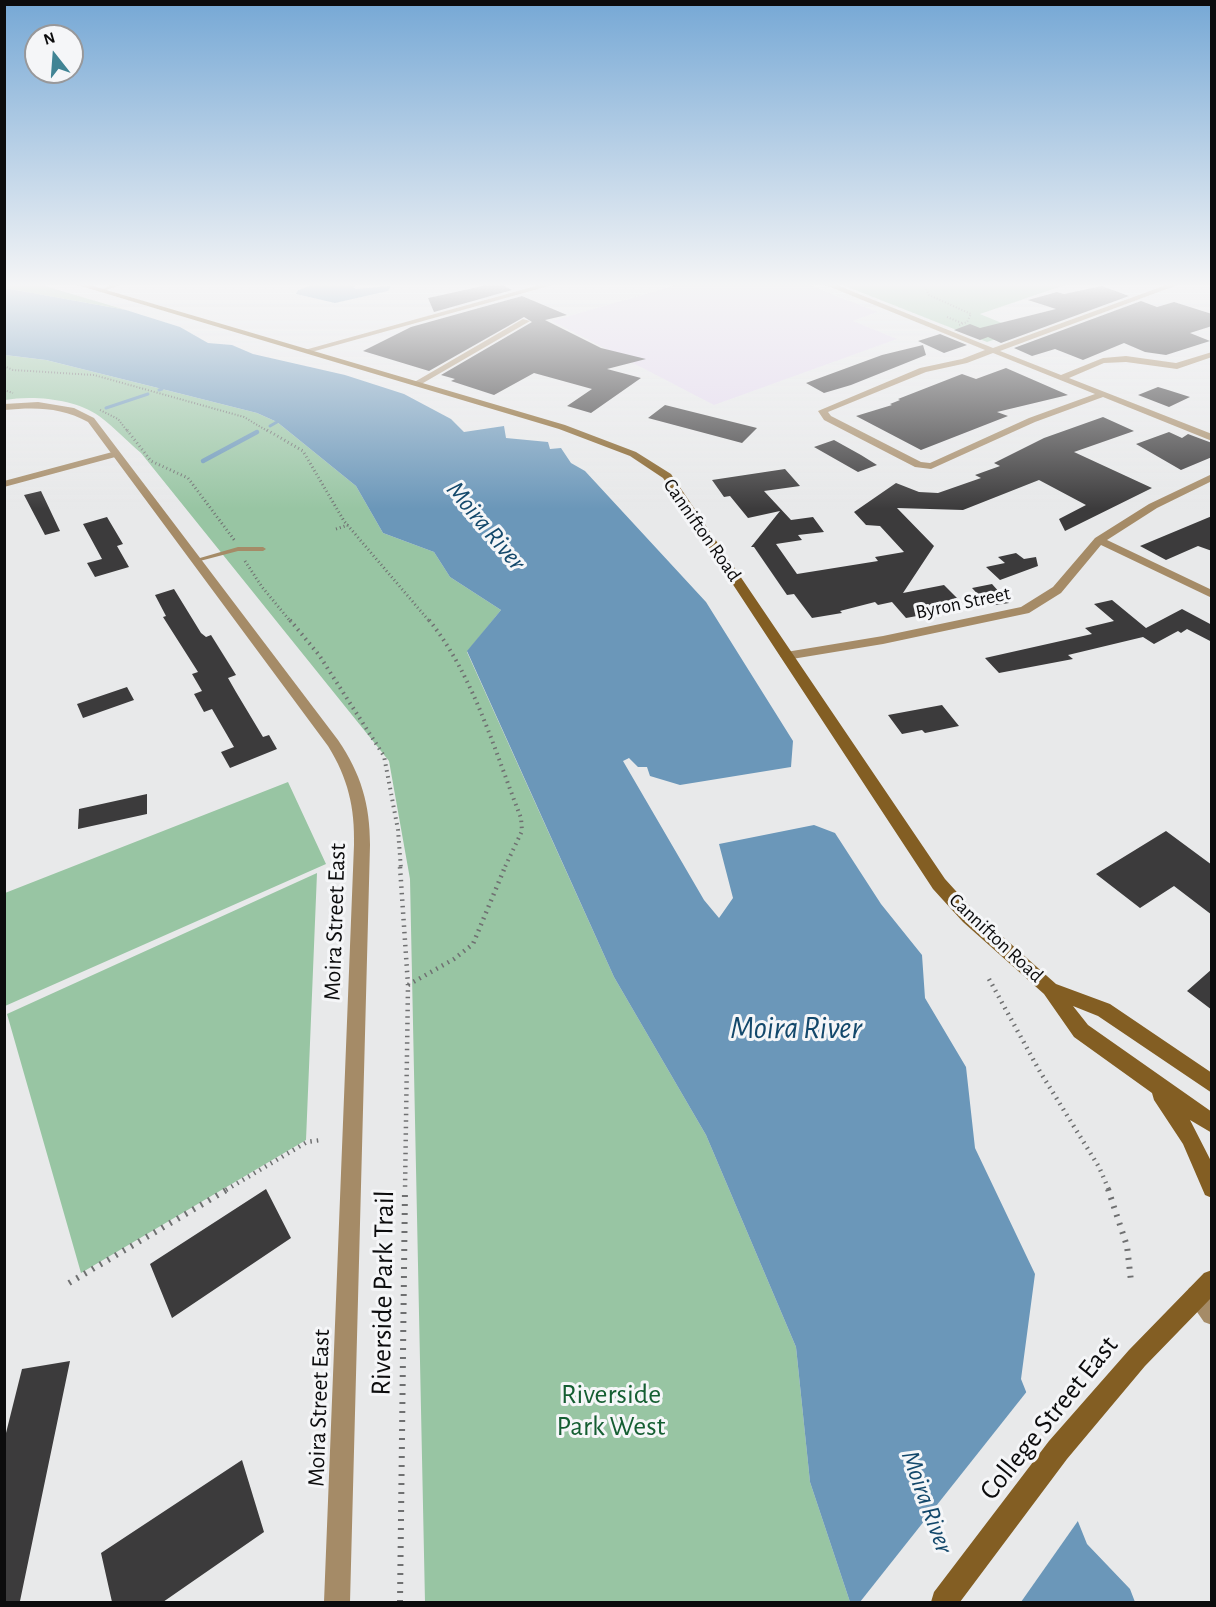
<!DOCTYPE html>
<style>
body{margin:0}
#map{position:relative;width:1216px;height:1607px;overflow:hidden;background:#e8e9ea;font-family:"Alegreya Sans",sans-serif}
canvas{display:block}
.frame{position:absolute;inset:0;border:6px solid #0c0c0d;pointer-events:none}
.north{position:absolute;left:24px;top:24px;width:60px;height:60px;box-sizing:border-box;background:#f5f6f8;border:2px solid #98989a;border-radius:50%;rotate:343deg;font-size:16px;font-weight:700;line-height:24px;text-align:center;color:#0c0c0d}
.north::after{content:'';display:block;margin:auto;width:21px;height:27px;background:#418494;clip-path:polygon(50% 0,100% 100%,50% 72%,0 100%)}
</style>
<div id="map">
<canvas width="1216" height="1607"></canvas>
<div class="frame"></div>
<div class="north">N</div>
</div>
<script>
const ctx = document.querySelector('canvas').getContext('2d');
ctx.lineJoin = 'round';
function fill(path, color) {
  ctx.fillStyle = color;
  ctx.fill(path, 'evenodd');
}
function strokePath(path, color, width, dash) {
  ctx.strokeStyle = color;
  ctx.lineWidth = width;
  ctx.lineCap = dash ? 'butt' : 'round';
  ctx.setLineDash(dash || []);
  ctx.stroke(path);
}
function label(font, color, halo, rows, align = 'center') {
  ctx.font = font + ' "Alegreya Sans",sans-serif';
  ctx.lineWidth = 6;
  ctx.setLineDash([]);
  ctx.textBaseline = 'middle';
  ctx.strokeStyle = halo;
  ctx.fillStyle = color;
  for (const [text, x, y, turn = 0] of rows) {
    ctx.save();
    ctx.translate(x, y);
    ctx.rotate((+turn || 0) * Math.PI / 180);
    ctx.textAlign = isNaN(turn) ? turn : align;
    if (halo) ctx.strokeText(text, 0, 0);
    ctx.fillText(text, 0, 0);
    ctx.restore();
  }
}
const industrial = new Path2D(`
 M 680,284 L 807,284 L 877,312 L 853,321 L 897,339 L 714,405 L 552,321 Z`);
const green = new Path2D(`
 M 5,284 L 38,284 L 126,310 L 5,288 Z
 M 840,284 L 1068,284 L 980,314 L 1021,331 L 987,342 Z
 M 5,355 L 46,360 L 162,389 L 257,413 L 277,422 L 356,486 L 383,533 L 434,552 L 450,577 L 501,610 L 467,652 L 614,977 L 706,1135 L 796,1347 L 810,1482 L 850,1602 L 425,1602 L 410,879 L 389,761 L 141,453 C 127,441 114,427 99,416 C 76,399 33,395 5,400 Z
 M 288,782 L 326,864 L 5,1006 L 5,893 Z
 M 317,873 L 306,1140 L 81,1273 L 7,1014 Z`);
const water = new Path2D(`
 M 316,284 L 358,284 L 353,287 L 356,289 L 391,286 L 388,291 L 335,303 L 296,294 L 298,290 Z
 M 5,288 L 126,310 L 180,327 L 208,343 L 232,345 L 253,354 L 345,375 L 404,394 L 451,419 L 464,432 L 504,426 L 506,438 L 548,442 L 550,449 L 561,448 L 571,463 L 585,471 L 706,602 L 793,741 L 791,767 L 680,785 L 650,776 L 647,767 L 638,767 L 629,758 L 623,761 L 704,900 L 719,918 L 733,898 L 719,844 L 814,825 L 835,833 L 881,904 L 922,955 L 925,998 L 966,1067 L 975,1148 L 1035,1274 L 1021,1379 L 1087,1544 L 1130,1589 L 1135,1602 L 850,1602 L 810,1482 L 796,1347 L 706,1135 L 614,977 L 467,651 L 501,610 L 450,577 L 434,552 L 383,533 L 356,486 L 277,422 L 257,413 L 162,389 L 46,360 L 5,355 Z`);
const pier = new Path2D(`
 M 1028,1390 L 1080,1518 L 1021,1602 L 860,1602 Z`);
const streamFar1 = new Path2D(`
 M 159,390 L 162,389
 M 106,408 L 148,394
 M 270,426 L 277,422`);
const stream = new Path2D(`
 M 203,461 L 257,432`);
const building = new Path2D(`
 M 492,284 L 500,284 L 512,290 L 434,312 L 428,298 Z
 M 1102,286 L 1129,296 L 1001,343 L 988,337 L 980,340 L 954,330 L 970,324 L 980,328 L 1056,309 L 1028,300 L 1057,292 L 1064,294 Z
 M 522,296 L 567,315 L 545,320 L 601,348 L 646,359 L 607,369 L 641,378 L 591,413 L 567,406 L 592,389 L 534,373 L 494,395 L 451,381 L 455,379 L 441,375 L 532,322 L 524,317 L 429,371 L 363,351 L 411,327 Z
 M 1141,301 L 1157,307 L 1174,302 L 1212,314 L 1212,326 L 1190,333 L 1210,341 L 1166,355 L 1145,352 L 1124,343 L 1083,360 L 1055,349 L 1032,356 L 1014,348 Z
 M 940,334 L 967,345 L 944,353 L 918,341 Z
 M 923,345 L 926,355 L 851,385 L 824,393 L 806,383 L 882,355 Z
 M 1006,368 L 1068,395 L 997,412 L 1008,416 L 921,450 L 856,416 L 892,405 L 890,404 L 900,400 L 898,399 L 962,374 L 976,379 Z
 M 1158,387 L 1168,390 L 1190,397 L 1169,407 L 1138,395 Z
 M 665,405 L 757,428 L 742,443 L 648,418 Z
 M 1103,417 L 1134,431 L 1074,452 L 1152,488 L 1065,531 L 1059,519 L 1086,505 L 1039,480 L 963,510 L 897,508 L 934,546 L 903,593 L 944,585 L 962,603 L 924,610 L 928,614 L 906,618 L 892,602 L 878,605 L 875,602 L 840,611 L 842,613 L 812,618 L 794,594 L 787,595 L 754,547 L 751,547 L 780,511 L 748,518 L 730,496 L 724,497 L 712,480 L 785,469 L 800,486 L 764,491 L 791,520 L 813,517 L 824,532 L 798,535 L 802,540 L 776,544 L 797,574 L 878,561 L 875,557 L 904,552 L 880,526 L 866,525 L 854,512 L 896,483 L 919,492 L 938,493 L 981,478 L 975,475 L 1000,466 L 994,463 L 1044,438 Z
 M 1169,432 L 1182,438 L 1188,434 L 1212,443 L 1212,457 L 1181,470 L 1136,444 Z
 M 834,440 L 861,455 L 877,465 L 858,472 L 814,447 Z
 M 41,491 L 60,531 L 45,535 L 24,495 Z
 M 1212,516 L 1212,551 L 1198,546 L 1166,560 L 1140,546 Z
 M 107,517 L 123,544 L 117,546 L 129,567 L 95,577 L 87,563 L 102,559 L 83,524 Z
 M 1016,553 L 1024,559 L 1036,557 L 1038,566 L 1000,580 L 986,567 L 1005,563 L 998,557 Z
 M 992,584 L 1009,603 L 989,606 L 972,588 Z
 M 174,589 L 201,633 L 206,637 L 211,635 L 236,675 L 228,678 L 236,692 L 263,737 L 269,735 L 277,749 L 230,768 L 221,752 L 234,747 L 212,709 L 204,712 L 194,694 L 202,691 L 192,674 L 198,672 L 163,617 L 166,616 L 155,595 Z
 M 1112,600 L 1146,628 L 1182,609 L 1212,625 L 1212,642 L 1187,629 L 1181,633 L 1178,631 L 1154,644 L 1143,637 L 1068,655 L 1073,659 L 999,673 L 985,658 L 1092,634 L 1085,628 L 1114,621 L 1094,604 Z
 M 127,687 L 134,700 L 83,718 L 77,704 Z
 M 942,705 L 959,726 L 925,733 L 922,730 L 902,734 L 888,715 Z
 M 147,794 L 147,814 L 78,829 L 79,809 Z
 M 1166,831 L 1212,865 L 1212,915 L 1174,886 L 1140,908 L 1096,874 Z
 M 1212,969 L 1212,1010 L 1187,991 Z
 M 266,1189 L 291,1238 L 172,1318 L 150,1264 Z
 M 70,1361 L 20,1601 L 4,1602 L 4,1441 L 22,1369 Z
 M 242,1460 L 264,1532 L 163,1602 L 112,1602 L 101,1553 Z`);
const pathFar4 = new Path2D(`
 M 923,284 L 929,295 L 971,314 L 967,322 L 959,325
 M 947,317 L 962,323
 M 4,366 L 13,370 L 94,375 L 244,417 L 269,432
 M 4,390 L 13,393
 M 100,410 L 118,419 L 128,432`);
const pathFar3 = new Path2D(`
 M 127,430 L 151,461 L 188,478 L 235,541
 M 267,430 L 303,451 L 344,521 L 430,622
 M 336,529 L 348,525
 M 245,561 L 262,587 L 291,622`);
const pathFar2 = new Path2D(`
 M 290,620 L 319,655 L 384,756 L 398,830 L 401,869
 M 429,620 C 474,676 495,752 521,818 L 522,831 L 504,869`);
const pathFar1 = new Path2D(`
 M 400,867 L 408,985 L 405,1190
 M 989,979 L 1039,1070 L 1099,1167 L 1109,1190
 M 408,985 L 454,959 L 473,944 L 505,867
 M 226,1190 L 307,1142 L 321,1140`);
const path = new Path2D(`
 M 1108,1189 L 1127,1246 L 1131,1281
 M 69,1283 L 228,1189
 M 400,1602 L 405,1189`);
const service = new Path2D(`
 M 114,284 L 121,284 L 102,292 L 98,291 Z
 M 238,547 L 263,547 L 266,549 L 263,551 L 238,551 L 196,562 L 193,560 Z`);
const minor = new Path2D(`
 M 823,284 L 834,284 L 993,348 L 1169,284 L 1180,284 L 1000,351 L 1061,375 L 1103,358 L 1126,356 L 1176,363 L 1212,352 L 1212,357 L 1177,369 L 1126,362 L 1104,363 L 1069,378 L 1212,434 L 1212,441 L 1103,397 L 1035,422 L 931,469 L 915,467 L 824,420 L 818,411 L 920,368 L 962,359 L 985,350 ZM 993,353 L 1095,394 L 1029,418 L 930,463 L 921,462 L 831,416 L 828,412 L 926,372 L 967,363 Z
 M 523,319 L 530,321 L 418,386 L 411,384 Z
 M 116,451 L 119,452 L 119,456 L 4,487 L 4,481 Z
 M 1212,474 L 1212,481 L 1157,508 L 1107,540 L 1212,590 L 1212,598 L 1101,545 L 1061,593 L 1029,613 L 883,644 L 786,660 L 780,656 L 786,652 L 883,636 L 1021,607 L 1053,587 L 1095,538 L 1149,504 Z
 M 1197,1285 L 1205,1288 L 1212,1296 L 1212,1325 L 1204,1322 L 1186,1296 L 1189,1288 Z`);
const tertiary = new Path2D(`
 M 543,284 L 556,284 L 308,353 L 301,351 Z
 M 38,402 L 74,408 L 94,418 L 338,740 C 361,774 370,804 370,845 L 350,1602 L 324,1602 L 354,845 C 355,808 348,778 328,746 L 88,422 C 61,407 35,407 4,410 L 4,404 Z`);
const secondary = new Path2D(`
 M 74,284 L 86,284 L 565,425 L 636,452 L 671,474 L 945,879 L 975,912 L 1056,984 L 1110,1004 L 1212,1073 L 1212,1093 L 1098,1016 L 1073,1006 L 1088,1025 L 1212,1112 L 1212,1133 L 1190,1120 L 1212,1163 L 1212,1198 L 1205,1195 L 1183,1144 L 1154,1100 L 1152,1093 L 1074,1037 L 1044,994 L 963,922 L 933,889 L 663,478 L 630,456 L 559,429 Z
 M 1212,1270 L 1212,1297 L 1145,1366 L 1067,1459 L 960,1602 L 931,1602 L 934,1592 L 1049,1441 L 1129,1350 L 1204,1273 Z`);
const farStreetnames = [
 ["Cannifton Road",702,530,55],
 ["Byron Street",963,603,-12],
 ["Cannifton Road",996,938,43]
];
const streetNames = [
 ["Moira Street East",335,922,-88],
 ["Moira Street East",319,1408,-88]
];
const waterNames = [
 ["Moira River",486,526,50],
 ["Moira River",927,1502,70]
];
const nearStreetnames = [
 ["Riverside Park Trail",383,1293,-89],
 ["College Street East",1049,1418,-51]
];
const nearParknames = [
 ["Riverside",611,1395],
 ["Park West",611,1427]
];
const nearWaternames = [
 ["Moira River",796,1028]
];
fill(industrial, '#e5daef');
fill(green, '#98c5a3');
fill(water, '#6b97b9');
fill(pier, '#e8e9ea');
strokePath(streamFar1, '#6b97b9', 3);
strokePath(stream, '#6b97b9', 4.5);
fill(building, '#3c3b3c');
strokePath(pathFar4, '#6f7071', 2, [1, 2]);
strokePath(pathFar3, '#6f7071', 3, [1, 3]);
strokePath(pathFar2, '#6f7071', 4, [1.5, 4.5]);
strokePath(pathFar1, '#6f7071', 4.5, [1.5, 5]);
strokePath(path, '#6f7071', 6, [2, 7]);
fill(service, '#a58b67');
fill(minor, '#a58b67');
fill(tertiary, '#a58b67');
fill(secondary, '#835e23');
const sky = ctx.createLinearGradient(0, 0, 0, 509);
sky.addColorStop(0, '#76a8d5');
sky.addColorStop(0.56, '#f5f5f6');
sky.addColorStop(1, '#f5f5f600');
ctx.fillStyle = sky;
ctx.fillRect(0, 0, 1216, 509);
label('20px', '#0c0c0d', '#f5f6f8', farStreetnames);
label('24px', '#0c0c0d', '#f5f6f8', streetNames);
label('italic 26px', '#13486b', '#f5f6f8', waterNames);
label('28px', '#0c0c0d', '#f5f6f8', nearStreetnames);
label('28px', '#155e32', '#f5f6f8', nearParknames);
label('italic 32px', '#13486b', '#f5f6f8', nearWaternames);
</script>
